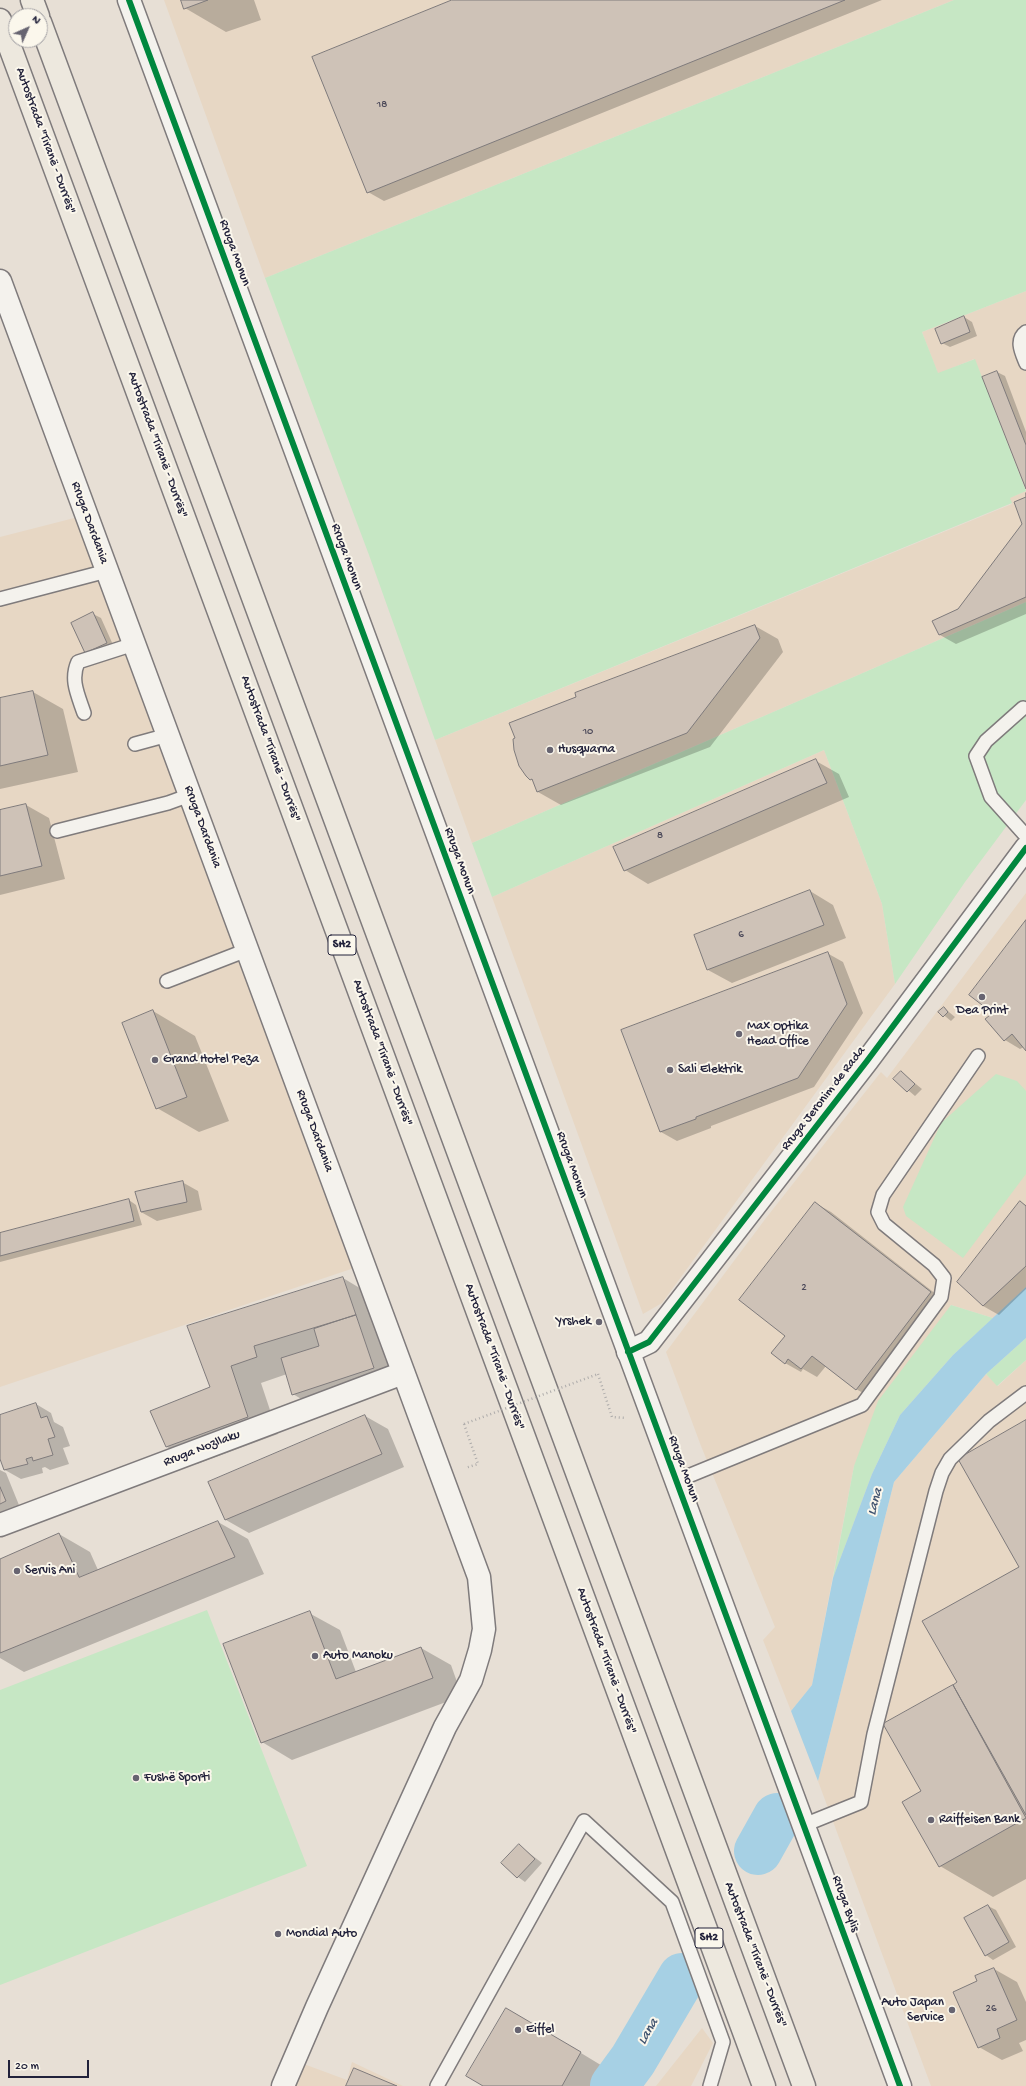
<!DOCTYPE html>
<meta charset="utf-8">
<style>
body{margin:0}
#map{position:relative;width:1026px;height:2086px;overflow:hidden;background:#e7dfd5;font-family:"Gochi Hand",sans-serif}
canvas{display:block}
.north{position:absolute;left:8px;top:8px;width:40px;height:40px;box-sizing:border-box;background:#fbf7ec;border:1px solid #a4a2a5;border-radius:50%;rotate:45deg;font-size:11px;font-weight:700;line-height:16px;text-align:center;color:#22223b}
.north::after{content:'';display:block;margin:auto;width:14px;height:18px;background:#676471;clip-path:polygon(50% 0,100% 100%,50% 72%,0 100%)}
.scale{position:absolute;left:8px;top:2060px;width:81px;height:18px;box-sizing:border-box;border:2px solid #22223b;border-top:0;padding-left:5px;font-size:12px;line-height:14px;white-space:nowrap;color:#22223b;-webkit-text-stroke:3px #fbf7ec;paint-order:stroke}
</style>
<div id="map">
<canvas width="1026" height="2086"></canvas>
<div class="north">N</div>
<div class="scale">20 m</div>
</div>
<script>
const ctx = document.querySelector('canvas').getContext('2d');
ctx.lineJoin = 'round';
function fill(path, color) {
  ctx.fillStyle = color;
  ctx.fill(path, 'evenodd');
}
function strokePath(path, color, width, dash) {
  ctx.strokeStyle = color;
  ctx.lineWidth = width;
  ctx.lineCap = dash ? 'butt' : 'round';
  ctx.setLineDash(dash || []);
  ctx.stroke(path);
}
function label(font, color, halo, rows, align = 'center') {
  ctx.font = font + ' "Gochi Hand",sans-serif';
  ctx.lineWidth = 4;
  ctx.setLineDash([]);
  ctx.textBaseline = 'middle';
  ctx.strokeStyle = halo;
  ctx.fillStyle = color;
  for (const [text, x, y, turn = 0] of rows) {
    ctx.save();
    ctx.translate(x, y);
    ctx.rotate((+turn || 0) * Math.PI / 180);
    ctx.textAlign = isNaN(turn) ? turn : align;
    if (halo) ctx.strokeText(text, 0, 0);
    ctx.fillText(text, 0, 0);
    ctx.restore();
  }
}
const built = new Path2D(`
 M 164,0 L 954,0 L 265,278 Z
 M 1026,291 L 1026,602 L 472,843 L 435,740 L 1012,504 L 1009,498 L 1026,491 L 974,359 L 938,374 L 922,332 Z
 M 86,515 L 363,1265 L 0,1387 L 0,537 Z
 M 824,750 L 882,904 L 895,984 L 662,1303 L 643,1314 L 492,897 Z
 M 1026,893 L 1026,1287 L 993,1318 L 951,1305 L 854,1466 L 812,1685 L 791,1711 L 763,1640 L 775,1627 L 701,1446 L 666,1352 L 766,1218 L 881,1072 L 887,1078 Z
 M 1026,1360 L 1026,2086 L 931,2086 L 818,1781 L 894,1482 L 986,1374 L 998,1386 Z
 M 702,2028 L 713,2043 L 691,2086 L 656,2086 Z
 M 352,2062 L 403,2086 L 291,2086 L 301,2063 L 347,2080 Z`);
const green = new Path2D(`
 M 954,0 L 1026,0 L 1026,291 L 922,332 L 938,373 L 975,359 L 1026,491 L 1010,498 L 1012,503 L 435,740 L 369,555 L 265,278 Z
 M 1026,602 L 1026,800 L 965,882 L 895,984 L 882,904 L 824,750 L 492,897 L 472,843 Z
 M 996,1074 L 1017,1081 L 1026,1091 L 1026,1174 L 963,1258 L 906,1216 L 903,1207 L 941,1123 Z
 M 951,1305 L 993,1318 L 953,1355 L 900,1415 L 872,1474 L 833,1578 L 854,1466 L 878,1401 Z
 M 1026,1338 L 1026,1360 L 997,1386 L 986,1374 Z
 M 207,1610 L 307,1866 L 0,1985 L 0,1690 Z`);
const water = new Path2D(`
 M 1026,1287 L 1026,1338 L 986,1374 L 894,1482 L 818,1781 L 791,1711 L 812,1685 L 833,1578 L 872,1474 L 900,1415 L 953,1355 Z`);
const shadow = new Path2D(`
 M 182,0 L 254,0 L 261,20 L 226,32 L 185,8 Z
 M 455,0 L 882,0 L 384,201 L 368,192 Z
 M 964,317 L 972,322 L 977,336 L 950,347 L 942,343 Z
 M 997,372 L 1005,376 L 1026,432 L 1026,486 Z
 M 1026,498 L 1026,614 L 956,644 L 940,635 L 934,621 L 958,609 L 1023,524 Z
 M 93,614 L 101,618 L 114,647 L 94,657 L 86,652 Z
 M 755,626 L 778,639 L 783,652 L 710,747 L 561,805 L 538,792 L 534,781 L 531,779 Z
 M 33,692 L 63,709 L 78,772 L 0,789 L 0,699 Z
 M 816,761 L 839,774 L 849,797 L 648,884 L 625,870 Z
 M 26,805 L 49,818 L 65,879 L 0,895 L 0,811 Z
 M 810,891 L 833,905 L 846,938 L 732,983 L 708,970 Z
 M 1026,921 L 1026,1050 L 1024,1047 L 1020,1049 L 1005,1040 L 995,1012 L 986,1007 Z
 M 827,953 L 843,962 L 863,1013 L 814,1087 L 711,1126 L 711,1128 L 677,1141 L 661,1132 L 623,1030 Z
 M 944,1008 L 955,1017 L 951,1021 L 940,1012 Z
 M 153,1011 L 195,1036 L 229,1121 L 199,1132 L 157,1108 Z
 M 901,1072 L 922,1089 L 915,1096 L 895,1079 Z
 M 182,1182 L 198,1191 L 202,1210 L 157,1221 L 141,1212 Z
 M 129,1200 L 136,1205 L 142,1225 L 0,1262 L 0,1234 Z
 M 1020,1202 L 1026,1205 L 1026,1289 L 999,1315 L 983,1306 Z
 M 815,1203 L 831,1212 L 946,1302 L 872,1398 L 856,1389 L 826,1366 L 817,1377 L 803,1369 L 801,1372 L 785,1363 L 787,1335 Z
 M 343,1278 L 373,1296 L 397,1381 L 316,1408 L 293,1394 L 287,1374 L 261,1383 L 278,1434 L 197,1464 L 167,1447 L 151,1412 L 211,1388 L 188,1327 Z
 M 36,1404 L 51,1413 L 54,1422 L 63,1427 L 70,1446 L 63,1448 L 69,1464 L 50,1470 L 45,1467 L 42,1468 L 43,1473 L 21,1479 L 5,1470 L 0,1456 L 0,1416 Z
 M 365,1416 L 388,1429 L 404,1467 L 249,1533 L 226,1520 L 209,1482 Z
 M 1026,1421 L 1026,1879 L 993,1897 L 940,1866 L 923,1791 L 885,1724 L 959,1683 L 1021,1567 Z
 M 0,1470 L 6,1473 L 21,1510 L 0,1519 Z
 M 218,1522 L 248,1539 L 264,1574 L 24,1672 L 0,1658 L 0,1560 L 59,1534 L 90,1552 L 98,1570 Z
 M 309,1613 L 340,1630 L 356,1672 L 421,1648 L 451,1665 L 462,1696 L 292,1760 L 262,1742 Z
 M 519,1845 L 542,1863 L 525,1882 L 518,1877 Z
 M 988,1906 L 996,1910 L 1016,1947 L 993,1960 L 986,1955 Z
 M 994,1969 L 1017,1982 L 1026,2002 L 1026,2040 L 1019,2043 L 1023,2051 L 1002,2060 L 979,2047 L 978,1982 Z
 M 530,2022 L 604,2067 L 593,2086 L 485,2086 Z`);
const river = new Path2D(`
 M 758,1851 L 777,1817
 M 614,2086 L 633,2060 L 682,1977`);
const building = new Path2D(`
 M 181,0 L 208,0 L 184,9 Z
 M 452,0 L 845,0 L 367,193 L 312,57 Z
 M 964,316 L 970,332 L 941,344 L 935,329 Z
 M 997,371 L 1026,445 L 1026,489 L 982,377 Z
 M 1026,493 L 1026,597 L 939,635 L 932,621 L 958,609 L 1022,524 L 1014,502 L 1026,497 Z
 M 93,612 L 107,643 L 85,653 L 71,623 Z
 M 755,625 L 760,638 L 687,733 L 537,792 L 532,779 L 530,780 L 526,776 L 519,766 L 514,750 L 513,739 L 515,738 L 509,723 L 576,697 L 575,693 Z
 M 33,691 L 48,755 L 0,766 L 0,698 Z
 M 816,759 L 827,783 L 624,871 L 613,847 Z
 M 26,804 L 42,866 L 0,876 L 0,810 Z
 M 810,890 L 824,925 L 707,970 L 694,935 Z
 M 1026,920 L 1026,1051 L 1012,1034 L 1004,1041 L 985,1019 L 994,1012 L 988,1005 L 986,1008 L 969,995 Z
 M 828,952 L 847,1004 L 798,1078 L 696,1117 L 696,1119 L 660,1132 L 621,1030 Z
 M 944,1007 L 948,1012 L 943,1017 L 938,1012 Z
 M 153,1010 L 187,1097 L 156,1109 L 122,1023 Z
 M 901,1071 L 915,1084 L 907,1092 L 893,1079 Z
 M 183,1181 L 187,1202 L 141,1212 L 135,1192 Z
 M 129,1199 L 134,1221 L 0,1256 L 0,1233 Z
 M 1020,1201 L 1026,1206 L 1026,1266 L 983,1306 L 957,1282 Z
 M 815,1202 L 931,1292 L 856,1390 L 812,1356 L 801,1369 L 788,1359 L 785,1364 L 771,1353 L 785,1336 L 739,1300 Z
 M 343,1277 L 356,1315 L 254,1346 L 257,1357 L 231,1366 L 248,1417 L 166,1447 L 150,1411 L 210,1387 L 187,1326 Z
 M 356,1315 L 374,1368 L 292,1395 L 281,1358 L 319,1346 L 314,1329 Z
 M 36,1403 L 41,1418 L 47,1416 L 55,1437 L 48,1439 L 53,1455 L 33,1461 L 32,1457 L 26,1459 L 28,1464 L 4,1470 L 0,1459 L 0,1415 Z
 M 365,1415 L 382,1454 L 225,1520 L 208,1482 Z
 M 1026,1420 L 1026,1815 L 953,1685 L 957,1682 L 922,1621 L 1019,1567 L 958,1459 Z
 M 0,1487 L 6,1501 L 0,1504 Z
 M 218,1521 L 235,1557 L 0,1653 L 0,1559 L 59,1533 L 79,1577 Z
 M 310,1611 L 336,1679 L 421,1647 L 433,1678 L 261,1743 L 223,1644 Z
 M 953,1685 L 1026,1818 L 939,1867 L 902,1802 L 921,1791 L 883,1724 Z
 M 519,1844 L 535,1859 L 517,1878 L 501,1863 Z
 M 988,1905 L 1009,1942 L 985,1956 L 964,1918 Z
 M 994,1968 L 1017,2020 L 997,2029 L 1000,2038 L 978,2048 L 953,1992 L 977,1981 L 975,1976 Z
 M 506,2008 L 581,2052 L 562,2086 L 483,2086 L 466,2076 Z
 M 354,2068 L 397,2086 L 346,2086 Z`);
const path = new Path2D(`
 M 598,1374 L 612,1417 L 626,1418
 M 464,1424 L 478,1464 L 465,1468`);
const service = new Path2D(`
 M 1026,332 C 1015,340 1022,353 1026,363
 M 0,599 L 107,571
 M 1023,708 L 986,741 L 976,756 L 991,797 L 1026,836
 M 84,713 C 78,695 70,680 78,662 L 134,644
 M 135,744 L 168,735
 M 57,831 L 168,803 L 190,795
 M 167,981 L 247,950
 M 676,1481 L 862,1405 L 941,1297 L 944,1278 L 934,1265 L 884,1224 L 878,1212 L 883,1195 L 978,1056
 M 804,1825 L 861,1802 L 874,1734 L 936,1491 L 942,1473 L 950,1459 L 989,1421 L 1026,1393
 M 437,2086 L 584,1821 L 672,1902 L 723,2042 L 710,2086`);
const minor = new Path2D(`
 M 628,1352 L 649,1342 L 867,1061 L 1026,848
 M 0,1525 L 403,1373`);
const secondary = new Path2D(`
 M 129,0 L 900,2086
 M 0,281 L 479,1577 L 484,1629 L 480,1650 L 471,1680 L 445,1727 L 317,2007 L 283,2086`);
const motorway = new Path2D(`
 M 32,0 L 38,16
 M 0,20 L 764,2086
 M 40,22 L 804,2086`);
const pathBridge = new Path2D(`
 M 464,1424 L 598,1374`);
const cycleway = new Path2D(`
 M 129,0 L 900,2086
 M 628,1352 L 649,1342 L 867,1061 L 1026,848`);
const markers = [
 [550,750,4,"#676471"],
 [982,997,4,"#676471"],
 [739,1034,4,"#676471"],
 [155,1060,4,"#676471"],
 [670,1070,4,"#676471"],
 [599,1322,4,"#676471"],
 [17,1571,4,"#676471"],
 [315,1656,4,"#676471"],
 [136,1778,4,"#676471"],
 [931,1820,4,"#676471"],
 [278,1934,4,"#676471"],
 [952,2010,4,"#676471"],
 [518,2030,4,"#676471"]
];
const numberNames = [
 ["18",382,105],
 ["10",588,732],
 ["8",660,836],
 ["6",741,935],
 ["2",804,1288],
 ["26",991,2009]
];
const shields = [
 [342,945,28],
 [709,1938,28]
];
const shieldNames = [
 ["SH2",342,945],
 ["SH2",709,1938]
];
const streetNames = [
 ["Autostrada \"Tiranë - Durrës\"",45,141,70],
 ["Rruga Monun",234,253,70],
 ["Autostrada \"Tiranë - Durrës\"",157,445,70],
 ["Rruga Dardania",89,523,70],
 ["Rruga Monun",346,557,70],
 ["Autostrada \"Tiranë - Durrës\"",270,749,70],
 ["Rruga Dardania",202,827,70],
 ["Rruga Monun",459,861,70],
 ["Autostrada \"Tiranë - Durrës\"",382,1053,70],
 ["Rruga Jeronim de Rada",824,1099,-52],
 ["Rruga Dardania",314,1131,70],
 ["Rruga Monun",571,1165,70],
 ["Autostrada \"Tiranë - Durrës\"",494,1357,70],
 ["Rruga Nozllaku",202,1449,-21],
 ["Rruga Monun",683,1469,70],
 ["Autostrada \"Tiranë - Durrës\"",606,1661,70],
 ["Rruga Bylis",845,1904,70],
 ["Autostrada \"Tiranë - Durrës\"",755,1955,69]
];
const poiNames = [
 ["Husqvarna",558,750],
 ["Dea Print",982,1011,"center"],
 ["Max Optika",747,1027],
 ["Head Office",747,1042],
 ["Grand Hotel Peza",163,1060],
 ["Sali Elektrik",678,1070],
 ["Yrshek",591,1322,"right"],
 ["Servis Ani",25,1571],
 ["Auto Manoku",323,1656],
 ["Fushë Sporti",144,1778],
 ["Raiffeisen Bank",939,1820],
 ["Mondial Auto",286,1934],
 ["Auto Japan",944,2003,"right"],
 ["Service",944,2018,"right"],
 ["Eiffel",526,2030]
];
const waterNames = [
 ["Lana",876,1502,-75],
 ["Lana",649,2032,-60]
];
fill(built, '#e7d7c4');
fill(green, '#c6e7c4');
fill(water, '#a6d0e4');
fill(shadow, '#0003');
strokePath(river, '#a6d0e4', 48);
fill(building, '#cec2b7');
strokePath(building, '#7f7b7c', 1);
strokePath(service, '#7f7b7c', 16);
strokePath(minor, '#7f7b7c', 25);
strokePath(secondary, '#7f7b7c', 25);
strokePath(motorway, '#7f7b7c', 25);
strokePath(path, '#aeacab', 2.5, [1, 3]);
strokePath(service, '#f4f2ed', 13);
strokePath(minor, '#f4f2ed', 22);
strokePath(secondary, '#f4f2ed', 22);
strokePath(motorway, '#ede8de', 22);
strokePath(pathBridge, '#aeacab', 2.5, [1, 3]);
strokePath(cycleway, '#00873e', 6);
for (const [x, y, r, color] of markers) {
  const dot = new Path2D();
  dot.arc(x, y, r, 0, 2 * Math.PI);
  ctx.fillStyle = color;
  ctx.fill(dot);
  strokePath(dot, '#fbf7ec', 1.5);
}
label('11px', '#4d4a5a', null, numberNames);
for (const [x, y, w] of shields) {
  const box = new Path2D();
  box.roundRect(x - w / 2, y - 10, w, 20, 3);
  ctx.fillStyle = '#fbf7ec';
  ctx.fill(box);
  strokePath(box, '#22223b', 1);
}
label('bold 12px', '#22223b', null, shieldNames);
label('13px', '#22223b', '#fbf7ec', streetNames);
label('13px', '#22223b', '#fbf7ec', poiNames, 'left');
label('italic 14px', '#415470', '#fbf7ec', waterNames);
</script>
